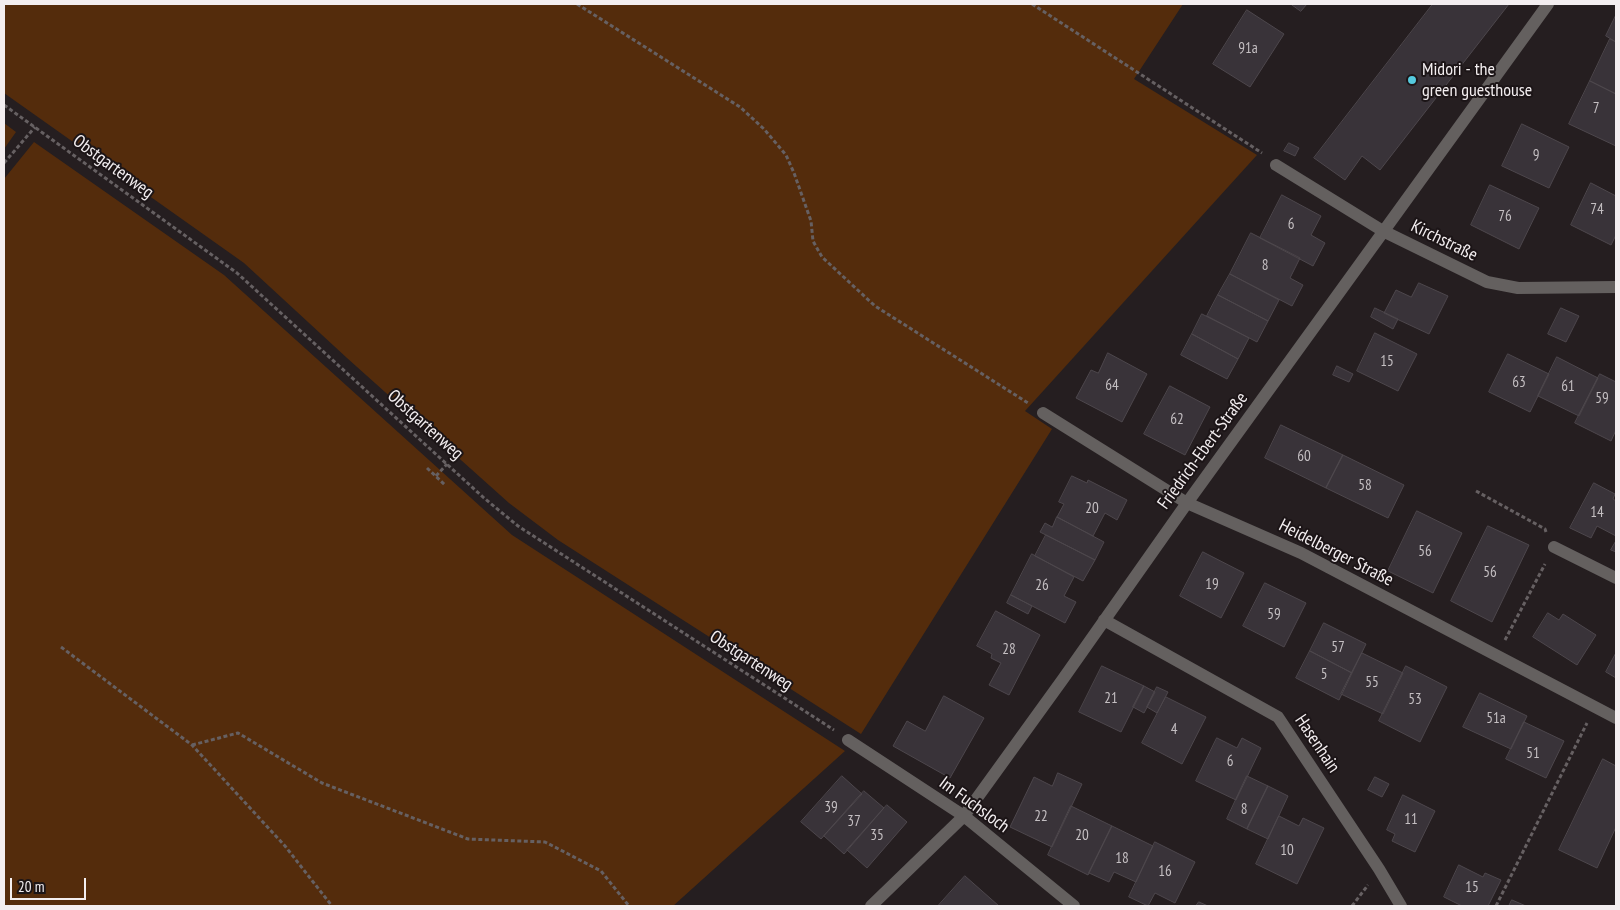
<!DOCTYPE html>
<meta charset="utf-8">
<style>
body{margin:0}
#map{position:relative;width:1620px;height:910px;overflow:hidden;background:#251e20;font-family:"PT Sans Narrow",sans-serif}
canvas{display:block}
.frame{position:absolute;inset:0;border:5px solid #f3eef0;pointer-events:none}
.scale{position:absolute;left:10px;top:878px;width:76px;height:22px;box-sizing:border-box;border:2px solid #f3eef0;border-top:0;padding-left:6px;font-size:15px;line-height:18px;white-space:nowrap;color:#f3eef0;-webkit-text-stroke:4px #1c1517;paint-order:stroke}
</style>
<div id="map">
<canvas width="1620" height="910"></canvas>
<div class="frame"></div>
<div class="scale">20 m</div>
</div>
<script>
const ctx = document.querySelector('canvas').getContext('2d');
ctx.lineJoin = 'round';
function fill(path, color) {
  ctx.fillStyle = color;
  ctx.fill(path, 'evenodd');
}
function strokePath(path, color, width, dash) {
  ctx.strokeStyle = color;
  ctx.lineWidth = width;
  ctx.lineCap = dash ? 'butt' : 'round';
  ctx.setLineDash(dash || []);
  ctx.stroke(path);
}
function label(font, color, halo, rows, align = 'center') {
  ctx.font = font + ' "PT Sans Narrow",sans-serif';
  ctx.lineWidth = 4;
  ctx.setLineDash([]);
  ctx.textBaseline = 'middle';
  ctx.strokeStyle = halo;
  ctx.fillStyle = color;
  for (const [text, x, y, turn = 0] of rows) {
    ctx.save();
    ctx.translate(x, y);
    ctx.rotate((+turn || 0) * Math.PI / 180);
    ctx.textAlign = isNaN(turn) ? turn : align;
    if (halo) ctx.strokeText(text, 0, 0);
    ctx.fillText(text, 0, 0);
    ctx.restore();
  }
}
const green = new Path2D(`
 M 4,4 L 1183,4 L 1134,79 L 1257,155 L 1025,411 L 1052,429 L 861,734 L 558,540 L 509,503 L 347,358 L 244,263 L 4,93 Z
 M 4,123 L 16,132 L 4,149 Z
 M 34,142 L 224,275 L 512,535 L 845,751 L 673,906 L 4,906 L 4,179 Z`);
const building = new Path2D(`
 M 1291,4 L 1307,4 L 1301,11 Z
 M 1433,4 L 1509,4 L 1380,170 L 1362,156 L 1345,180 L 1314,158 Z
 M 1247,10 L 1284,34 L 1250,87 L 1213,64 Z
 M 1616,15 L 1616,42 L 1606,36 Z
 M 1610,39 L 1616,42 L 1616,94 L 1590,81 Z
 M 1590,81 L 1616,94 L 1616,146 L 1569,124 Z
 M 1522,124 L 1569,147 L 1549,188 L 1502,166 Z
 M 1289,143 L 1299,148 L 1295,156 L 1284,151 Z
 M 1591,183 L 1616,196 L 1616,235 L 1611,245 L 1571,225 Z
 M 1490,185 L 1539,208 L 1519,249 L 1471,225 Z
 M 1282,195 L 1321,216 L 1311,235 L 1325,243 L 1313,266 L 1260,238 Z
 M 1251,233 L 1300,258 L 1290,278 L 1303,285 L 1292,306 L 1230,274 Z
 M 1230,274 L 1279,300 L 1268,321 L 1218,295 Z
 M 1419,283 L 1448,296 L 1429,334 L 1384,313 L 1396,290 L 1411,297 Z
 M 1218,295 L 1268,321 L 1257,342 L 1207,316 Z
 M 1375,308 L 1398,319 L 1393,329 L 1371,317 Z
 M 1561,308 L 1579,316 L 1566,342 L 1548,334 Z
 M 1202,314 L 1249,338 L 1238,359 L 1192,334 Z
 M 1375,333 L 1417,354 L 1398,391 L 1357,371 Z
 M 1192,334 L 1238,359 L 1227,379 L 1181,355 Z
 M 1108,353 L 1147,374 L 1122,422 L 1076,398 L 1091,370 L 1098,373 Z
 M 1508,354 L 1549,374 L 1530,412 L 1489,392 Z
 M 1557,357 L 1598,378 L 1579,416 L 1538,396 Z
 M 1337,366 L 1353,374 L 1349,382 L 1333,375 Z
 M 1600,374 L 1616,382 L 1616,430 L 1611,441 L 1575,423 Z
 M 1170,386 L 1210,407 L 1185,455 L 1144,434 Z
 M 1281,425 L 1343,455 L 1326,488 L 1265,458 Z
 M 1343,455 L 1404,485 L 1388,518 L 1326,488 Z
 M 1072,476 L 1087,483 L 1088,480 L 1127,500 L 1117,520 L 1105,513 L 1093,536 L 1057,517 L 1064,504 L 1059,502 Z
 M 1594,483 L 1615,494 L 1613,499 L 1616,501 L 1616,536 L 1597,526 L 1591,538 L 1570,528 Z
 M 1417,511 L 1462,533 L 1433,593 L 1388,571 Z
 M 1057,517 L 1104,542 L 1095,560 L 1040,532 L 1045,523 L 1052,527 Z
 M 1488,526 L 1529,545 L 1492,622 L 1451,601 Z
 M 1046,535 L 1095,560 L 1083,581 L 1035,556 Z
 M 1616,541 L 1616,552 L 1611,550 Z
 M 1203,552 L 1244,573 L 1221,618 L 1180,596 Z
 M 1032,554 L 1074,577 L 1064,596 L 1076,602 L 1065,623 L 1011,595 Z
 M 1265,583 L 1306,603 L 1284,647 L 1243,626 Z
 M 1011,595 L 1032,606 L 1028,614 L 1007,603 Z
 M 996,611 L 1040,635 L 1009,695 L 989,685 L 1001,663 L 991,658 L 992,654 L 977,646 Z
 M 1548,613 L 1559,620 L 1563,614 L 1596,635 L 1577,665 L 1533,637 Z
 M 1324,623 L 1366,644 L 1352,673 L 1310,651 Z
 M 1310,651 L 1352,673 L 1339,700 L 1296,678 Z
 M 1362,653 L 1403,673 L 1383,714 L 1341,694 Z
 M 1616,653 L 1616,678 L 1606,672 Z
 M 1102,666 L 1144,686 L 1121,732 L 1079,712 Z
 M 1406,666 L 1447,687 L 1420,742 L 1379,721 Z
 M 1144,686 L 1155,692 L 1144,713 L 1133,707 Z
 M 1157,687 L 1168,692 L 1157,713 L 1147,707 Z
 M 1480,693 L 1527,716 L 1511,749 L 1463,727 Z
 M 944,696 L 984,718 L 950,778 L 893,746 L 907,721 L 925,731 Z
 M 1166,697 L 1206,717 L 1182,764 L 1142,743 Z
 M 1524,722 L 1564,741 L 1546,778 L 1506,759 Z
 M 1217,738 L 1237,748 L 1242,738 L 1261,748 L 1236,800 L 1196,781 Z
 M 1603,759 L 1616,766 L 1616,827 L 1597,868 L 1559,850 Z
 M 1058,773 L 1082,784 L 1052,847 L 1010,827 L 1034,777 L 1052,786 Z
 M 842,776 L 862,794 L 821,839 L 801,822 Z
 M 1247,776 L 1268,786 L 1247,829 L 1227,819 Z
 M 1375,777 L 1389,784 L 1382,797 L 1368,790 Z
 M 1268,786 L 1288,796 L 1268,839 L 1247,829 Z
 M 864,791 L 884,808 L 844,854 L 824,836 Z
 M 1403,795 L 1435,811 L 1415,852 L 1392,841 L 1395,834 L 1387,830 Z
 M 887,805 L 907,822 L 867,868 L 847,850 Z
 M 1071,806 L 1112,826 L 1088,875 L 1048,855 Z
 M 1279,816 L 1299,826 L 1303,818 L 1324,828 L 1297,884 L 1256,864 Z
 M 1112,826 L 1153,846 L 1136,882 L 1114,872 L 1109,882 L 1089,873 Z
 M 1155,842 L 1195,862 L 1175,903 L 1155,893 L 1148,906 L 1129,897 Z
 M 1459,865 L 1483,877 L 1485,873 L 1501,880 L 1488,906 L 1462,906 L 1444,897 Z
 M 965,876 L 999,906 L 938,906 Z
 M 1512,900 L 1526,906 L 1509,906 Z
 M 1199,902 L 1208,906 L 1196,906 Z`);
const path = new Path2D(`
 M 577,4 L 740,107 L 764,129 L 786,155 L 794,173 L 811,221 L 813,241 L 822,257 L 875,306 L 1028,403
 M 1032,4 L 1262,153
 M 4,105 L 237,273 L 484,498 L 518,526 L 834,730
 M 4,163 L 35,127
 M 427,468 L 445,485
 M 436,476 L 447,464
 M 1476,491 L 1545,529 L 1546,532
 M 1505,640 L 1545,564
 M 61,647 L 192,745 L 285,846 L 332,906
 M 192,745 L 238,733 L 322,783 L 468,839 L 545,842 L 601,871 L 629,906
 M 1352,906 L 1368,885
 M 1496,906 L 1587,723`);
const minor = new Path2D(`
 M 1276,165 L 1383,231 L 1487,282 L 1518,288 L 1616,287
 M 1043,413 L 1187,503 L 1301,553 L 1616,718
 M 1554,547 L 1616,578
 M 1104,620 L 1278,717 L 1379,869 L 1401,906
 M 848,740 L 964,816 L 1074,906
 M 871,906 L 964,816 L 1063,679 L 1187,503 L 1548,4`);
const markers = [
 [1412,80,5,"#55cade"]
];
const numberNames = [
 ["91a",1248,49],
 ["7",1596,109],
 ["9",1536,156],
 ["74",1597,210],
 ["76",1505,217],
 ["6",1291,225],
 ["8",1265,266],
 ["15",1387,362],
 ["63",1519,383],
 ["64",1112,386],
 ["61",1568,387],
 ["59",1602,399],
 ["62",1177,420],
 ["60",1304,457],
 ["58",1365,486],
 ["20",1092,509],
 ["14",1597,513],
 ["56",1425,552],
 ["56",1490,573],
 ["19",1212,585],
 ["26",1042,586],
 ["59",1274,615],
 ["57",1338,648],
 ["28",1009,650],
 ["5",1324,675],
 ["55",1372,683],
 ["21",1111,699],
 ["53",1415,700],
 ["51a",1496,719],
 ["4",1174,730],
 ["51",1533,754],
 ["6",1230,762],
 ["39",831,808],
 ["8",1244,810],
 ["22",1041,817],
 ["11",1411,820],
 ["37",854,822],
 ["35",877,836],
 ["20",1082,836],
 ["10",1287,851],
 ["18",1122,859],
 ["16",1165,872],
 ["15",1472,888]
];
const poiNames = [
 ["Midori - the",1422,70],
 ["green guesthouse",1422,91]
];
const streetNames = [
 ["Obstgartenweg",113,167,36],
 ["Kirchstraße",1444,241,26],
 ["Obstgartenweg",425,425,42],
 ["Friedrich-Ebert-Straße",1203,451,-54],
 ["Heidelberger Straße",1336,553,27],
 ["Obstgartenweg",751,661,33],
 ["Hasenhain",1317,744,56],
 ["Im Fuchsloch",974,805,36]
];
fill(green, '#542c0c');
fill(building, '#393339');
strokePath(building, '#4d474c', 1);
strokePath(path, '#666062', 3, [4, 2.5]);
strokePath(minor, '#64605f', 12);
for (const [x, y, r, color] of markers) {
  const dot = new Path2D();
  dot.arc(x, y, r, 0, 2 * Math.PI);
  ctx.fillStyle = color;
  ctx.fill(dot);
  strokePath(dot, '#1c1517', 2);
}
label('15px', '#c4bfc2', null, numberNames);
label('18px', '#f3eef0', '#1c1517', poiNames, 'left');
label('18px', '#f3eef0', '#1c1517', streetNames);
</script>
